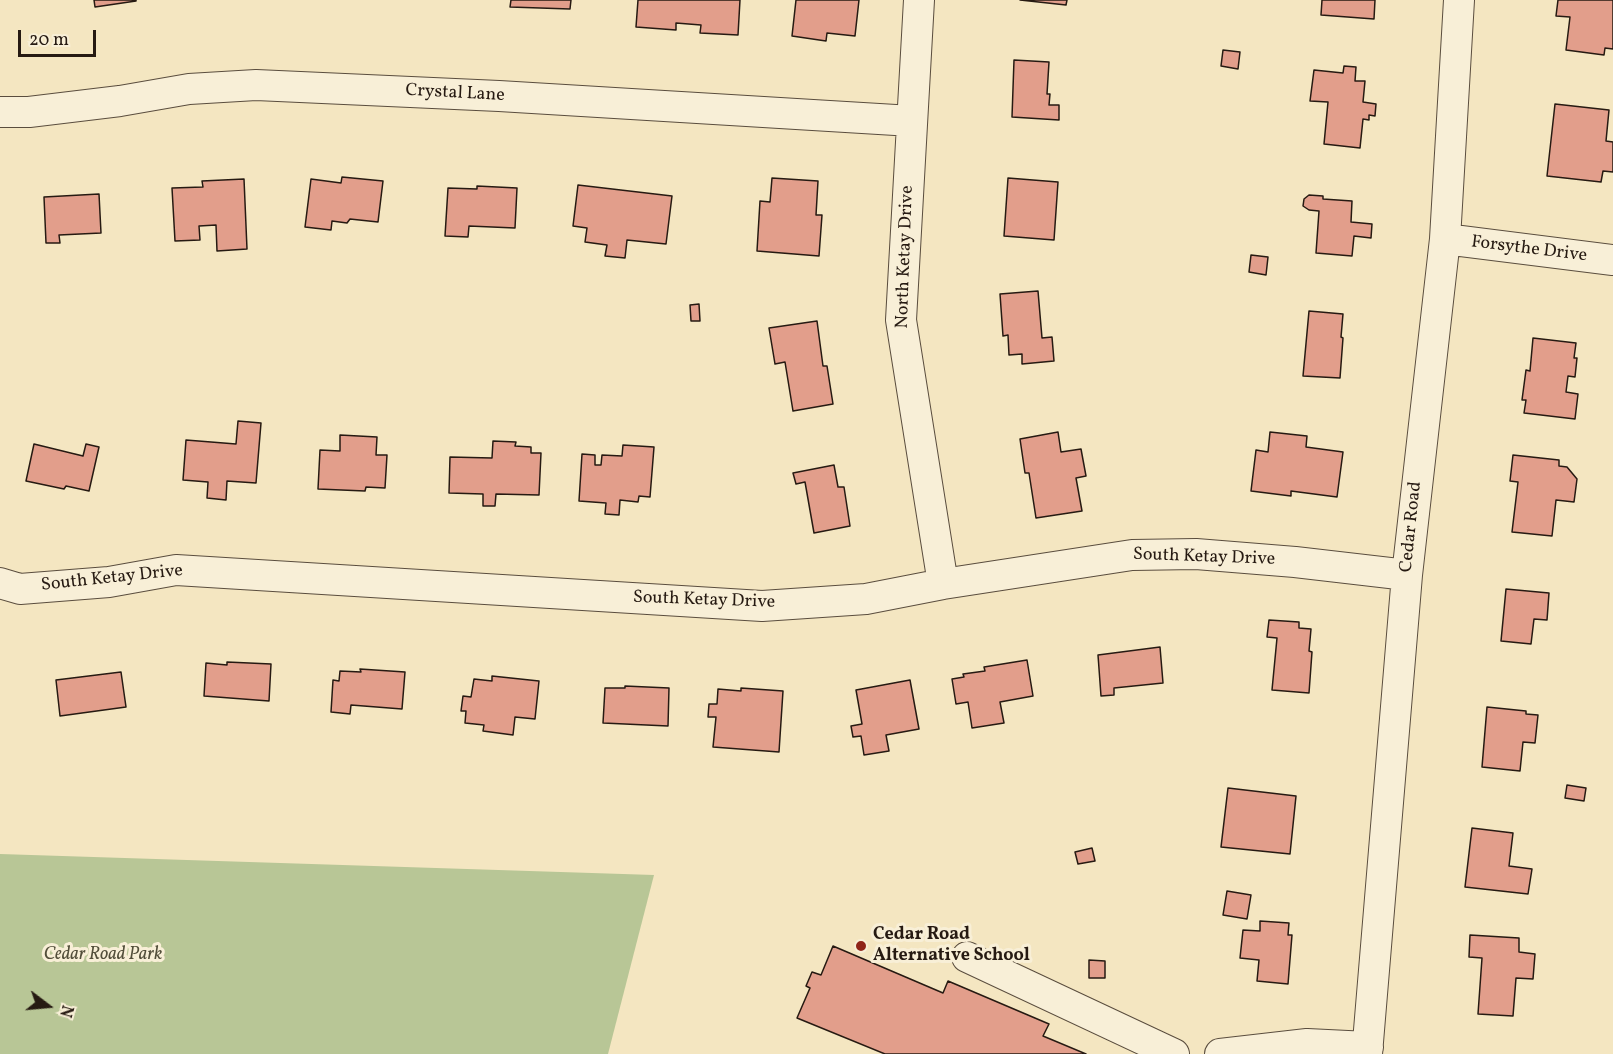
<!DOCTYPE html>
<style>
body{margin:0}
#map{position:relative;width:1613px;height:1054px;overflow:hidden;background:#f4e6c1;font-family:Vollkorn,serif}
canvas{display:block}
.north{position:absolute;left:18px;top:976px;width:60px;height:60px;-webkit-text-stroke:4px #f8efd7;paint-order:stroke;rotate:106deg;font-size:16px;font-weight:700;line-height:24px;text-align:center;color:#261a12}
.north::after{content:'';display:block;margin:auto;width:21px;height:27px;background:#261a12;clip-path:polygon(50% 0,100% 100%,50% 72%,0 100%)}
.scale{position:absolute;left:18px;top:30px;width:78px;height:27px;box-sizing:border-box;border:3px solid #261a12;border-top:0;padding-left:8px;font-size:18px;line-height:21px;white-space:nowrap;color:#261a12;-webkit-text-stroke:4px #f8efd7;paint-order:stroke}
</style>
<div id="map">
<canvas width="1613" height="1054"></canvas>
<div class="north">N</div>
<div class="scale">20 m</div>
</div>
<script>
const ctx = document.querySelector('canvas').getContext('2d');
ctx.lineJoin = 'round';
function fill(path, color) {
  ctx.fillStyle = color;
  ctx.fill(path, 'evenodd');
}
function strokePath(path, color, width, dash) {
  ctx.strokeStyle = color;
  ctx.lineWidth = width;
  ctx.lineCap = dash ? 'butt' : 'round';
  ctx.setLineDash(dash || []);
  ctx.stroke(path);
}
function label(font, color, halo, rows, align = 'center') {
  ctx.font = font + ' Vollkorn,serif';
  ctx.lineWidth = 6;
  ctx.setLineDash([]);
  ctx.textBaseline = 'middle';
  ctx.strokeStyle = halo;
  ctx.fillStyle = color;
  for (const [text, x, y, turn = 0] of rows) {
    ctx.save();
    ctx.translate(x, y);
    ctx.rotate((+turn || 0) * Math.PI / 180);
    ctx.textAlign = isNaN(turn) ? turn : align;
    if (halo) ctx.strokeText(text, 0, 0);
    ctx.fillText(text, 0, 0);
    ctx.restore();
  }
}
const green = new Path2D(`
 M 0,854 L 654,875 L 608,1054 L 0,1054 Z`);
const building = new Path2D(`
 M 94,0 L 136,0 L 136,1 L 95,7 Z
 M 511,0 L 571,0 L 570,9 L 510,7 Z
 M 638,0 L 740,0 L 738,35 L 700,33 L 701,25 L 676,23 L 676,30 L 636,27 Z
 M 796,0 L 859,0 L 855,36 L 827,33 L 826,41 L 792,36 Z
 M 1020,0 L 1067,0 L 1066,5 Z
 M 1322,0 L 1375,0 L 1374,19 L 1321,15 Z
 M 1558,0 L 1613,0 L 1613,49 L 1605,48 L 1604,55 L 1566,50 L 1570,17 L 1556,16 Z
 M 1223,50 L 1240,52 L 1238,69 L 1221,66 Z
 M 1014,60 L 1049,62 L 1047,94 L 1050,94 L 1049,105 L 1059,105 L 1059,120 L 1012,117 Z
 M 1344,66 L 1356,67 L 1355,81 L 1365,81 L 1363,102 L 1376,104 L 1375,116 L 1369,115 L 1369,120 L 1363,119 L 1360,148 L 1324,144 L 1328,102 L 1310,101 L 1314,70 L 1343,73 Z
 M 1555,104 L 1609,110 L 1606,141 L 1613,142 L 1613,172 L 1603,171 L 1601,182 L 1547,176 Z
 M 342,177 L 383,181 L 378,222 L 350,219 L 347,223 L 332,221 L 331,230 L 305,227 L 311,179 L 341,183 Z
 M 772,178 L 818,181 L 816,215 L 822,215 L 819,256 L 757,251 L 760,201 L 770,202 Z
 M 1008,178 L 1058,182 L 1054,240 L 1004,236 Z
 M 244,179 L 247,249 L 217,251 L 216,225 L 199,226 L 200,240 L 175,241 L 172,188 L 203,187 L 202,181 Z
 M 578,185 L 672,196 L 666,244 L 627,240 L 625,258 L 605,256 L 607,245 L 585,242 L 587,228 L 573,226 Z
 M 477,186 L 517,188 L 515,228 L 469,226 L 468,237 L 445,236 L 448,188 L 477,189 Z
 M 99,194 L 101,233 L 59,235 L 60,243 L 46,243 L 44,197 Z
 M 1309,195 L 1323,196 L 1323,199 L 1352,201 L 1351,222 L 1372,224 L 1371,238 L 1354,236 L 1352,256 L 1316,253 L 1319,211 L 1309,210 L 1303,206 L 1304,199 Z
 M 1251,255 L 1268,257 L 1266,275 L 1249,272 Z
 M 1038,291 L 1042,338 L 1052,337 L 1054,361 L 1022,364 L 1022,354 L 1009,355 L 1008,335 L 1003,336 L 1000,294 Z
 M 699,304 L 700,321 L 691,321 L 690,305 Z
 M 1309,311 L 1343,314 L 1341,337 L 1343,338 L 1340,378 L 1303,376 Z
 M 817,321 L 823,366 L 827,366 L 833,404 L 793,411 L 785,362 L 775,364 L 769,328 Z
 M 1533,338 L 1576,343 L 1574,358 L 1577,358 L 1575,377 L 1568,376 L 1566,392 L 1578,394 L 1575,419 L 1524,413 L 1526,400 L 1522,400 L 1526,370 L 1530,371 Z
 M 238,421 L 261,423 L 256,483 L 227,481 L 226,500 L 207,498 L 208,482 L 183,480 L 186,440 L 236,444 Z
 M 1058,432 L 1061,452 L 1081,449 L 1086,476 L 1076,478 L 1082,511 L 1036,518 L 1029,473 L 1025,473 L 1020,439 Z
 M 1270,432 L 1307,436 L 1306,447 L 1343,452 L 1337,497 L 1291,491 L 1291,496 L 1251,491 L 1256,450 L 1268,452 Z
 M 340,435 L 377,437 L 376,455 L 387,455 L 385,488 L 366,487 L 365,491 L 318,489 L 320,450 L 340,451 Z
 M 493,441 L 516,442 L 515,446 L 531,447 L 531,453 L 541,453 L 539,495 L 496,494 L 495,506 L 483,506 L 483,494 L 449,493 L 450,457 L 492,458 Z
 M 34,444 L 83,456 L 86,444 L 99,447 L 89,491 L 66,486 L 64,489 L 26,481 Z
 M 623,445 L 654,447 L 650,497 L 639,496 L 638,502 L 620,500 L 619,515 L 605,514 L 606,503 L 579,501 L 582,454 L 595,455 L 595,465 L 601,465 L 602,455 L 622,456 Z
 M 1513,455 L 1559,460 L 1559,466 L 1567,467 L 1577,479 L 1574,502 L 1556,500 L 1552,536 L 1512,532 L 1518,482 L 1510,481 Z
 M 834,465 L 838,487 L 844,487 L 850,526 L 814,533 L 805,482 L 796,484 L 793,473 Z
 M 1506,589 L 1549,593 L 1547,620 L 1534,619 L 1531,644 L 1501,641 Z
 M 1269,620 L 1299,622 L 1299,628 L 1311,629 L 1309,651 L 1312,652 L 1309,693 L 1272,690 L 1277,638 L 1267,637 Z
 M 1160,647 L 1163,683 L 1114,688 L 1114,695 L 1101,696 L 1098,655 Z
 M 1027,660 L 1033,696 L 1000,702 L 1004,723 L 972,728 L 968,702 L 956,704 L 952,679 L 964,677 L 963,674 L 985,671 L 984,667 Z
 M 227,662 L 271,664 L 269,701 L 204,696 L 206,663 L 227,665 Z
 M 360,669 L 405,672 L 402,709 L 351,705 L 350,714 L 331,712 L 333,680 L 339,681 L 340,671 L 361,672 Z
 M 121,672 L 126,707 L 60,716 L 56,680 Z
 M 492,676 L 539,681 L 535,719 L 515,717 L 513,735 L 483,731 L 484,725 L 465,723 L 466,711 L 461,711 L 463,696 L 471,697 L 474,679 L 492,681 Z
 M 910,680 L 919,729 L 886,735 L 889,751 L 864,755 L 861,736 L 853,737 L 851,726 L 862,724 L 856,690 Z
 M 625,686 L 669,688 L 668,726 L 603,723 L 605,688 L 625,688 Z
 M 741,688 L 783,691 L 779,752 L 713,747 L 716,717 L 708,717 L 709,704 L 717,704 L 718,689 L 741,691 Z
 M 1487,707 L 1526,711 L 1526,714 L 1538,715 L 1535,743 L 1523,742 L 1520,771 L 1482,767 Z
 M 1567,785 L 1586,788 L 1584,801 L 1565,798 Z
 M 1228,788 L 1296,796 L 1290,854 L 1221,847 Z
 M 1472,828 L 1513,833 L 1509,866 L 1532,869 L 1528,894 L 1465,887 Z
 M 1092,848 L 1095,861 L 1078,864 L 1075,852 Z
 M 1227,891 L 1251,895 L 1247,919 L 1223,915 Z
 M 1260,921 L 1289,923 L 1288,935 L 1292,935 L 1288,984 L 1257,981 L 1259,960 L 1240,958 L 1243,930 L 1260,931 Z
 M 1470,935 L 1519,938 L 1519,952 L 1535,954 L 1533,979 L 1516,978 L 1513,1016 L 1478,1014 L 1482,958 L 1469,957 Z
 M 833,946 L 943,993 L 948,981 L 1049,1024 L 1043,1036 L 1086,1054 L 885,1054 L 797,1018 L 810,988 L 806,986 L 812,972 L 821,975 Z
 M 1089,960 L 1105,961 L 1105,978 L 1089,978 Z`);
const minor = new Path2D(`
 M 919,0 L 901,320 L 943,584
 M 0,112 L 29,112 L 120,101 L 189,89 L 256,85 L 499,96 L 912,121
 M 1445,239 L 1613,260
 M 0,583 L 20,589 L 109,582 L 176,570 L 762,606 L 866,599 L 943,584 L 1132,555 L 1196,554 L 1295,562 L 1407,575
 M 967,957 L 1174,1054
 M 1220,1054 L 1307,1044
 M 1305,1054 L 1307,1044 L 1368,1047
 M 1367,1054 L 1407,575 L 1445,239 L 1459,0`);
const markers = [
 [861,946,6,"#8f2418"]
];
const streetNames = [
 ["Crystal Lane",455,94,3],
 ["Forsythe Drive",1529,250,7],
 ["North Ketay Drive",906,257,-88],
 ["Cedar Road",1412,527,-84],
 ["South Ketay Drive",1204,558,2],
 ["South Ketay Drive",112,579,-6],
 ["South Ketay Drive",704,601,2]
];
const poiNames = [
 ["Cedar Road",873,936],
 ["Alternative School",873,957]
];
const parkNames = [
 ["Cedar Road Park",103,956]
];
fill(green, '#b8c696');
fill(building, '#e29e8b');
strokePath(building, '#261a12', 1.5);
strokePath(minor, '#5a4d3e', 32);
strokePath(minor, '#f8efd7', 30);
for (const [x, y, r, color] of markers) {
  const dot = new Path2D();
  dot.arc(x, y, r, 0, 2 * Math.PI);
  ctx.fillStyle = color;
  ctx.fill(dot);
  strokePath(dot, '#f8efd7', 2);
}
label('18px', '#261a12', '#f8efd7', streetNames);
label('bold 18px', '#261a12', '#f8efd7', poiNames, 'left');
label('italic 18px', '#524e3a', '#f8efd7', parkNames);
</script>
